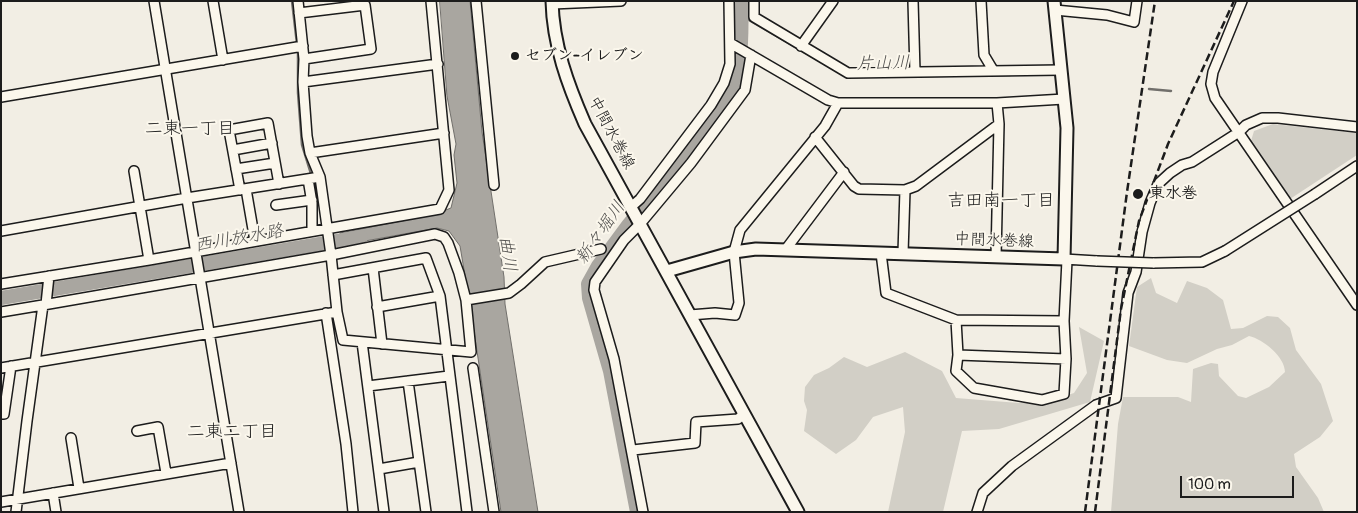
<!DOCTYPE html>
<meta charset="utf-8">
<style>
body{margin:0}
#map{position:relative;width:1358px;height:513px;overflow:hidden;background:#f2eee4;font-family:Pangolin,sans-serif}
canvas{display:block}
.frame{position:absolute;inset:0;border:2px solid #1c1c1c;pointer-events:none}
.scale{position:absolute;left:1180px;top:476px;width:114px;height:22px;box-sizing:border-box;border:2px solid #1c1c1c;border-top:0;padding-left:6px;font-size:15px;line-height:18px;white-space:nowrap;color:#1c1c1c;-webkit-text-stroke:4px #fbf7ec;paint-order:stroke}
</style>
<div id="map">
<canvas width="1358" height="513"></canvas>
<div class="frame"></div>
<div class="scale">100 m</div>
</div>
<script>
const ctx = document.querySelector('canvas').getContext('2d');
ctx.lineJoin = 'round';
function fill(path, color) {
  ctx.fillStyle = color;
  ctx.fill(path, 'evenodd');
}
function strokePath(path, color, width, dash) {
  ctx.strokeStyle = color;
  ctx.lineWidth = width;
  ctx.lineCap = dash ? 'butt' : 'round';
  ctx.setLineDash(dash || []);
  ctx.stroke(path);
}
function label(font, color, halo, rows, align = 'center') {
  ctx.font = font + ' Pangolin,"Klee One",sans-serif';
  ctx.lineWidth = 4;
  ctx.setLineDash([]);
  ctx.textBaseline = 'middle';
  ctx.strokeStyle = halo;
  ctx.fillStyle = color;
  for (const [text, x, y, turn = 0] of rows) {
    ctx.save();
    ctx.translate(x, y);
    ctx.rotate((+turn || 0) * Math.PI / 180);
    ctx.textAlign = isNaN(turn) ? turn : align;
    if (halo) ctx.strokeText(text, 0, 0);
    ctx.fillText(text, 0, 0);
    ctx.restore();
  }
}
const green = new Path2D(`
 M 1273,124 L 1357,133 L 1357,155 L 1290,199 L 1251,141 L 1254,131 Z
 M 1151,278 L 1156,293 L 1177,303 L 1187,281 L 1207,288 L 1223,300 L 1231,329 L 1243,328 L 1267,316 L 1278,317 L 1290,328 L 1296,350 L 1321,384 L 1333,421 L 1320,437 L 1294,454 L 1296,467 L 1318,498 L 1324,512 L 1111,512 L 1118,424 L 1123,397 L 1178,397 L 1191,402 L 1193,369 L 1211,363 L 1218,364 L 1219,376 L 1238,396 L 1246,398 L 1269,387 L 1285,372 C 1285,357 1263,339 1249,336 L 1232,345 L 1217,349 L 1187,363 L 1167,360 L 1129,346 L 1137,287 Z
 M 1079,327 L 1104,341 L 1090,402 L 999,429 L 962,431 L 943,512 L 888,512 L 905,432 L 903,407 L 873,417 L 856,440 L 836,454 L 804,431 L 807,410 L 804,401 L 805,387 L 814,375 L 829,368 L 844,357 L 867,367 L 905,352 L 942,371 L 956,398 L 1019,403 L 1043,403 L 1074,393 L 1087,373 Z`);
const water = new Path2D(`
 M 440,1 L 470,1 L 482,132 L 504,277 L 505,304 L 538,512 L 501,512 L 471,311 L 460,246 L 449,231 L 437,228 L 343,245 L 340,233 L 433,215 L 451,208 L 457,183 L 454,155 L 456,144 L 447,96 Z`);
const stream = new Path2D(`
 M 292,1 L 297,44
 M 742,16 L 847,77 L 1010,75
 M 298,49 L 298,93 L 302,145 L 311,174
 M 1149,89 L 1171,91`);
const river = new Path2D(`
 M 1,298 L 361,237
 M 637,512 L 610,371 L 589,298 L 588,284 L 598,266 L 629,224 L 720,110 C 725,101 732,92 735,82 C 742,64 742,22 741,1`);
const minor = new Path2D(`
 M 154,1 L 239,512
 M 213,1 L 223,60
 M 476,1 L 494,185
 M 754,1 L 754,17 L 848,73 L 1061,70
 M 913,1 L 915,72
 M 981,1 L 984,55 L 993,70
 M 1242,1 L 1213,72 L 1211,84 L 1215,98 L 1357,305
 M 552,4 L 621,1
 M 1055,10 L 1107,15 L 1134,22 L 1137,1
 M 299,13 L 365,5 L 371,49 L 304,59
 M 730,43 L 828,100 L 838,103 L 997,103 L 1064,99
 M 801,46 L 833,1
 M 303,82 L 438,64
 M 1,97 L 303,46
 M 815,137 L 854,186 L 859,189 L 905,190 L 916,186 L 999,124
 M 233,150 L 272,143
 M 310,153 L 444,133
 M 236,169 L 275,163
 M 134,171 L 149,260
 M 308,179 L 312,203 L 312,231
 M 246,189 L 255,241
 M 240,190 L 229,130 L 268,123 L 279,184
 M 1315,194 L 1357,166
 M 276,205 L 312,200
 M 631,207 L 640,199 L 711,105 L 724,83 L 730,64 L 729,1
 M 1,231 L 187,198 L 320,177
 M 786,249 L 844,172
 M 881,253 L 886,293 L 956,320 L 1064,321
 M 903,253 L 905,190
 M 996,257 L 999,124 L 997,103
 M 1064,259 L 1097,261
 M 1153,263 L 1202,262 L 1225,251
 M 373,268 L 382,344
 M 333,275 L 426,258 L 440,296 L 467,512
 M 1,284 L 149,260 L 440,209 L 449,190 L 431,1
 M 466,300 L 509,293 L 521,284 L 545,262 L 601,249
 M 46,304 L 49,276
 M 377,307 L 440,296
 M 1,312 L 43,305
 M 326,313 L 346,444 L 353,512
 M 690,315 L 715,313 L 735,315 L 739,303 L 734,252 L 740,230 L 825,126 L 838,103
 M 956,320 L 958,355 L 956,371 L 974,388 L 1042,400 L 1064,394 L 1066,359 L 1064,321 L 1067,260
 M 362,342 L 384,512
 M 958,355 L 1066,359
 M 1,368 L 337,312
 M 473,368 L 494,512
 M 408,381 L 426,512
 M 368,386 L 449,376
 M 1,414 L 4,414 L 11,366
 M 137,431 L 158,427 L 166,473
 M 71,438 L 79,488
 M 633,450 L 695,443 L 696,422 L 738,419 L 744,414
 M 379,469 L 419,462
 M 53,493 L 56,512
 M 1,502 L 231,463
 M 16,512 L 27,421 L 43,305 L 331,255 L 435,234 L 444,237 L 448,243 L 459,273 L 466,300 L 471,352 L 343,340 L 337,312 L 331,255 L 320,177 L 310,153 L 307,136 L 303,82 L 304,59 L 298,1
 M 643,512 L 614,359 L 594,290 L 595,282 L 624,240 L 640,224 L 691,163 L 745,90 L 751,55
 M 977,512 L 983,493 L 1012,466 L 1096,405 L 1116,398 L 1128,293 L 1136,272 L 1142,232 L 1150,203 L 1158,184 L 1170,173 L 1182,165 L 1192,162 L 1239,132 L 1246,125 L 1262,118 L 1278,118 L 1357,127`);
const major = new Path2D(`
 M 552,1 C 553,45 568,85 585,124 L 798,512
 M 667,271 L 734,252 L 756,249 L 1064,259 L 1067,128 L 1054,1`);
const rail = new Path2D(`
 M 1085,512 L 1127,192 L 1155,1
 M 1095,512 L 1121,309 L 1139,221 L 1168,144 L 1234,1`);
const minorBridge = new Path2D(`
 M 1225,251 L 1315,194
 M 1097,261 L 1153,263`);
const markers = [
 [515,56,5,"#1c1c1c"],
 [1138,194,6,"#1c1c1c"]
];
const poiNames = [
 ["セブン-イレブン",525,56],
 ["東水巻",1149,194]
];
const streetNames = [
 ["中間水巻線",611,133,62],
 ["中間水巻線",994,241,2]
];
const waterNames = [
 ["片山川",883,64,-1],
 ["新々堀川",601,233,-55],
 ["西川放水路",239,239,-10],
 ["曲川",507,254,82]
];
const neighbourhoodNames = [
 ["二東一丁目",190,129],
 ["吉田南一丁目",1001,201],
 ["二東二丁目",232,432]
];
fill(green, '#d2cfc6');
fill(water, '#a9a6a0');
strokePath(water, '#716f6b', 1);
strokePath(stream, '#716f6b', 2.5);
strokePath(river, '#a9a6a0', 14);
strokePath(minor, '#1c1c1c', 12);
strokePath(major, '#1c1c1c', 15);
strokePath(minor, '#fbf7ec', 9);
strokePath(major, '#fbf7ec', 11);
strokePath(rail, '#1c1c1c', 2.5, [8, 4]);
strokePath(minorBridge, '#1c1c1c', 12, []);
strokePath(minorBridge, '#fbf7ec', 9);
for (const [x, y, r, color] of markers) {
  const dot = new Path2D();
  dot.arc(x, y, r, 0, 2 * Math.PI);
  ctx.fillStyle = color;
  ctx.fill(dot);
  strokePath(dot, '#fbf7ec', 2);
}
label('bold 16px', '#1c1c1c', '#fbf7ec', poiNames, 'left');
label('16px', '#1c1c1c', '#fbf7ec', streetNames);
label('italic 18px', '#545351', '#fbf7ec', waterNames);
label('18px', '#1c1c1c', '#fbf7ec', neighbourhoodNames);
</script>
